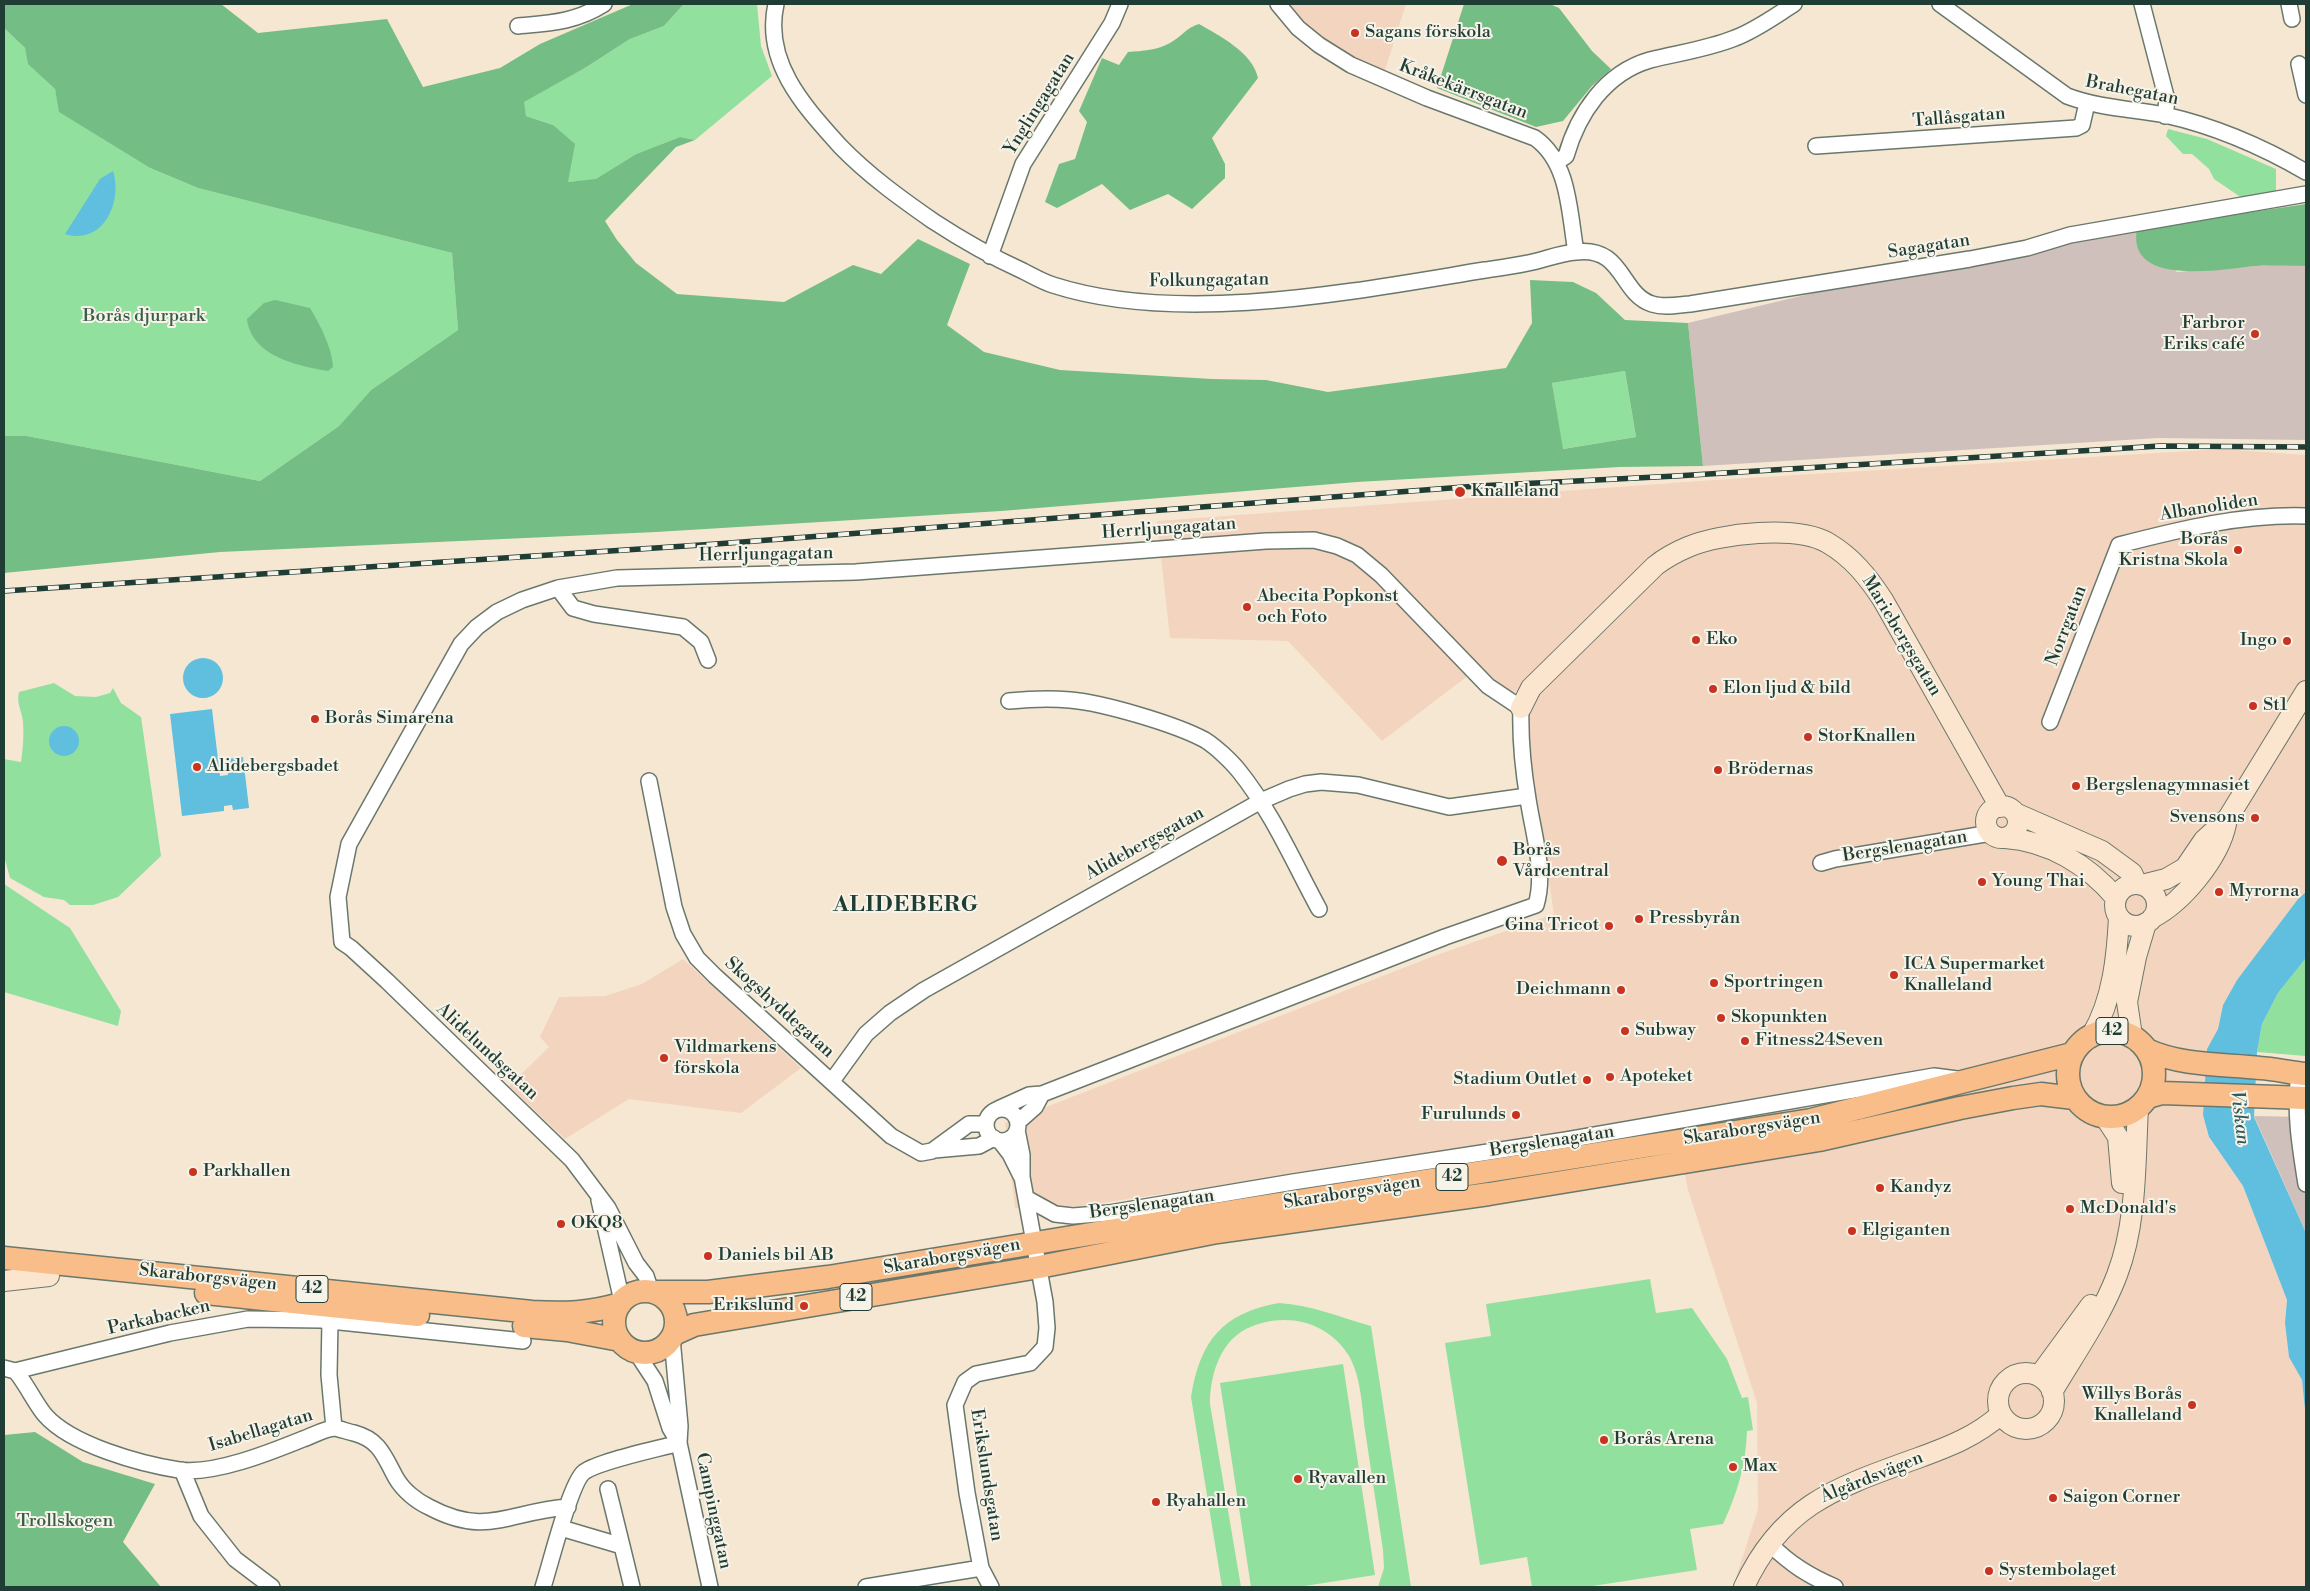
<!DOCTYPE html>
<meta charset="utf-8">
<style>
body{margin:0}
#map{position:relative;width:2310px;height:1591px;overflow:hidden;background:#f6e7d3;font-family:"Libre Bodoni",serif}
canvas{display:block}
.frame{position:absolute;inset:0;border:5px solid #1f3d34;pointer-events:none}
</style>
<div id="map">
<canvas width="2310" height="1591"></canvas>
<div class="frame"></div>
</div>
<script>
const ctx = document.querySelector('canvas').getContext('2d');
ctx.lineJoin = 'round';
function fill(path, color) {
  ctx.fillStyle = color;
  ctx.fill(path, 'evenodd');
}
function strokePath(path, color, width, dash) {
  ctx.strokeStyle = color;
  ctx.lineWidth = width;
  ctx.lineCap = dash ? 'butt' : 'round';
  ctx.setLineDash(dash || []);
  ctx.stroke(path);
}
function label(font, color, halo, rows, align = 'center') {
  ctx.font = font + ' "Libre Bodoni",serif';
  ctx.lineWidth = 4;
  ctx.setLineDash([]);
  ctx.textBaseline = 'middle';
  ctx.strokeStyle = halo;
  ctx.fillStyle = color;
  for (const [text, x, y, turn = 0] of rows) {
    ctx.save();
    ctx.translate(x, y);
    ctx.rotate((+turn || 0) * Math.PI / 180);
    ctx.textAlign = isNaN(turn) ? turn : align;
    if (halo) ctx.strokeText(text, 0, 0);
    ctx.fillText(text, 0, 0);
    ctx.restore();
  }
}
const built = new Path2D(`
 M 1284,4 L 1406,4 L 1385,70 L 1349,57 L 1323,42 Z
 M 2222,449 L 2306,455 L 2306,892 L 2298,899 L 2237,980 L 2223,1005 L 2218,1029 L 2207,1050 L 2203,1115 L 2209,1138 L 2243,1186 L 2287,1300 L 2285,1323 L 2289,1357 L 2302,1380 L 2306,1419 L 2306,1587 L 1733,1587 L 1758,1509 L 1757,1403 L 1688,1190 L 1675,1119 L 1469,1150 L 1360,1162 L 1244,1182 L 1081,1206 L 1015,1208 L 1005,1123 L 1434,956 L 1554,914 L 1527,733 L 1530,705 L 1520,692 L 1506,691 L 1481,666 L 1382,741 L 1288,641 L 1170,638 L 1157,521 L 1699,481 Z
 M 683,959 L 801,1068 L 741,1113 L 629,1099 L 565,1139 L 509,1086 L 549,1047 L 540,1037 L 559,997 L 605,996 L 642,984 Z`);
const industrial = new Path2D(`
 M 2137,229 L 2177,272 L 2271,265 L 2306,266 L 2306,440 L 2158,438 L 1703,466 L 1688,323 L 1830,289 Z
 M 2254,1116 L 2306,1117 L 2306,1233 L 2272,1156 Z`);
const green = new Path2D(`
 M 687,4 L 757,4 L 761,46 L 772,76 L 695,140 L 680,137 L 636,154 L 595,180 L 567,182 L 553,125 L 526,116 L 523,102 L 585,68 L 630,39 L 664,26 L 683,5 Z
 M 4,28 L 25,48 L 29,64 L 55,89 L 60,112 L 150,168 L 198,188 L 452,253 L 458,330 L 371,390 L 339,426 L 260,481 L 27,436 L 4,436 Z
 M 2168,129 L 2207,139 L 2276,169 L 2276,191 L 2242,198 L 2214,179 L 2209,169 L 2192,154 L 2183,154 L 2166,136 Z
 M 1625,371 L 1636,437 L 1562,449 L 1552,383 Z
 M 54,683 L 75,696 L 96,697 L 110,693 L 113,688 L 121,703 L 141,717 L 161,856 L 118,897 L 93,905 L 70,905 L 64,900 L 44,897 L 10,878 L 4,856 L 4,759 L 21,762 C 23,749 24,735 23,722 C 22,710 16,704 19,692 Z
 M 4,884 L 70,928 L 121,1011 L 118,1026 L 4,992 Z
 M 2306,958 L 2306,1056 L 2257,1052 L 2262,1024 L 2278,993 Z
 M 1650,1279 L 1656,1313 L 1692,1308 L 1727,1359 L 1742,1398 L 1748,1397 L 1753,1430 L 1747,1431 C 1746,1465 1737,1494 1723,1524 L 1690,1529 L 1697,1570 L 1586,1587 L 1532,1587 L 1527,1557 L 1480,1565 L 1445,1343 L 1491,1336 L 1486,1304 Z
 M 1279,1303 C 1312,1305 1339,1317 1371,1326 L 1411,1587 L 1378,1587 L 1384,1568 L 1383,1550 C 1377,1510 1371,1470 1365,1430 C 1362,1406 1361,1377 1349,1356 C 1327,1320 1283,1311 1246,1329 C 1219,1343 1210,1377 1210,1404 L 1241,1587 L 1222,1587 L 1191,1397 C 1200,1340 1223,1313 1279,1303 Z
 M 1343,1364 L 1375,1575 L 1298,1587 L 1251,1587 L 1220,1383 Z`);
const forest = new Path2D(`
 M 4,4 L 221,4 L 258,33 L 387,19 L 423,87 L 500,68 L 540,44 L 633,4 L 687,4 L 683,5 L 664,26 L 630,39 L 585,68 L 524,102 L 526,116 L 553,125 L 575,144 L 568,182 L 596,179 L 636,154 L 680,137 L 695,140 L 676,147 L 605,221 L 617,240 L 636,263 L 677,294 L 784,302 L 853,265 L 881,274 L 918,239 L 970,264 L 947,325 L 984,352 L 1060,370 L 1212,379 L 1266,380 L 1328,392 L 1506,368 L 1532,323 L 1530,280 L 1573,282 L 1596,293 L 1625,320 L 1688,323 L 1703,466 L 1620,467 L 1357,482 L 1001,511 L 656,532 L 220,552 L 4,573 L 4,436 L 27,436 L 260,481 L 339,426 L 371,390 L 458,330 L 452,253 L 198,188 L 150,168 L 59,112 L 55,89 L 28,64 L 25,48 L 4,28 ZM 1625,371 L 1636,437 L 1563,449 L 1552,383 Z
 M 1464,4 L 1550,4 L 1559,8 L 1592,51 L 1611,69 L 1592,86 L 1563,121 L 1536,127 L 1437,88 Z
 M 1199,24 C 1220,36 1253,53 1258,78 L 1212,138 L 1225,164 L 1225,178 L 1192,209 L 1168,194 L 1130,210 L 1102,184 L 1057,208 L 1045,202 L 1059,164 L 1075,159 L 1087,122 L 1079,111 L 1102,58 L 1119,65 L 1128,52 C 1142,51 1158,50 1170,43 C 1181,37 1187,27 1199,24 Z
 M 2306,204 L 2306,266 C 2289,266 2273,265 2256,266 C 2223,269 2126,288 2137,229 Z
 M 275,300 L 310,308 C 320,325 332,347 333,367 L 328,371 C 298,366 251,356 247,319 L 264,303 Z
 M 35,1432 L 83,1462 L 155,1484 L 123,1542 L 161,1587 L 4,1587 L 4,1435 Z`);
const water = new Path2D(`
 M 113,171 C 123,202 103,246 65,234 L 100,179 Z
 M183 678a20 20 0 1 1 40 0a20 20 0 1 1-40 0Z
 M 212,709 L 220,776 L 228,775 L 227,759 L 243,757 L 249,808 L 233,810 L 232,805 L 224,806 L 224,811 L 182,816 L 170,714 Z
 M49 741a15 15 0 1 1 30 0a15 15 0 1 1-30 0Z
 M 2306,892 L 2306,958 L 2278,993 L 2262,1024 L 2257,1052 L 2254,1117 L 2306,1233 L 2306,1419 L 2302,1380 L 2289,1357 L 2285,1323 L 2287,1300 L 2243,1186 L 2209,1137 L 2203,1115 L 2207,1049 L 2218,1029 L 2223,1005 L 2237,980 L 2298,899 Z`);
const street = new Path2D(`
 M 776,4 C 763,62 804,106 840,146 C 868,175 900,198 933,221 C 962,240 992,257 1023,271 C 1033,276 1043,282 1053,285 C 1180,326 1355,291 1485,270 C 1499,268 1514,266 1528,263 C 1544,260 1560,253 1576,252 C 1624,246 1620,294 1652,304 C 1664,308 1678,305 1690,304 L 1970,259 L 2027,248 L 2070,235 L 2306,194
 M 1278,4 L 1298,28 L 1319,45 L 1351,65 L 1427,98 L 1535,138 C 1570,163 1569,213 1576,252
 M 1940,4 L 2067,96 C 2099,108 2132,109 2165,115 C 2214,126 2263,147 2306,172
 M 2142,4 L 2167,100 L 2165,116
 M 2289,4 L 2292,19
 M 518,26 C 551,23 576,22 604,4
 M 2299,64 L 2306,95
 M 1816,146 L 2076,128 L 2082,125 L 2087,103
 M 1557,162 L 1566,156 C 1578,114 1605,73 1650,60 C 1678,53 1708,49 1735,38 C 1756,30 1775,16 1794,4
 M 990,256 L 1023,164 L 1112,23 L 1120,4
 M 558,588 L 573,608 L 594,614 L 683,627 L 701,642 L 708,660
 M 1009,701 C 1029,699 1050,698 1070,700 C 1104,703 1175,724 1205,740 C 1216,747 1231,761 1239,771 C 1272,812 1294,863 1319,909
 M 2050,722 L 2119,545 C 2181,529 2242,514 2306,516
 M 649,781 L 674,907 L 683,934 L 697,958 L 715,976 L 891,1136 L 921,1153 L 932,1151 L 969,1124 L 986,1124
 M 1821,863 L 1835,859 L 1991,833
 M 2299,1073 C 2294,1111 2300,1147 2306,1184
 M 832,1081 L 866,1034 L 890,1013 L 924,990 L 1261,801 L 1289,789 L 1305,784 L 1321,782 L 1358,785 L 1449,807 L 1527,796
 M986 1125a16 16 0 1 1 32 0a16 16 0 1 1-32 0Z
 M 1018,1122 L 1035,1107 L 1042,1094
 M 1000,1141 L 1010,1154 L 1021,1176
 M 934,1150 L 979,1146 L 994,1138
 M 1026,1198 L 1055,1214 L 1073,1216 L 1109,1213 L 1293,1182 L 1566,1140 L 1934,1076 L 1957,1079
 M 599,1200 L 622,1301
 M 651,1291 L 646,1276 L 636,1263 L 608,1208 L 572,1160 L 387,981 L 351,948 L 342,942 L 338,897 L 349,844 L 461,644 L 477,627 L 497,612 L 522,600 L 558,588 L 617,578 L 856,572 L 1266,541 L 1314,540 L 1337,546 L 1357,555 L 1381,575 L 1488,686 L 1521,708 C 1520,739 1523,769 1528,799 C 1533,833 1546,872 1536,905 L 1445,937 L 1042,1094 L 1029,1095 L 998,1109
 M 330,1320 L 329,1375 L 334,1428
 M 672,1338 L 680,1426 L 679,1443 L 710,1587
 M 636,1352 L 655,1381 L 670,1428 L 679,1443
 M 4,1368 C 7,1369 12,1370 15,1371 C 23,1378 36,1405 45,1415 C 71,1445 141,1464 179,1470 C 214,1475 271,1452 303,1439 C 312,1436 326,1428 335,1428 C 341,1429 348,1432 354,1433 C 380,1440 384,1456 396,1478 C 403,1490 416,1501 429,1507 C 487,1538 510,1511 568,1507
 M 15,1371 L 170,1333 L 248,1319 L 321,1320 L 523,1341
 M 182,1470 L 201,1516 L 235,1559 L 272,1587
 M 608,1489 L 622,1546
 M 561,1528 L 622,1546 L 632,1587
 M 1770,1544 C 1790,1564 1809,1576 1835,1587
 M 543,1587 C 550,1566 570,1483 584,1472 C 599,1461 658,1449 679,1443
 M 866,1587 L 981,1568
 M 991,1587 L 981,1568 L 967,1493 L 955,1405 L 965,1382 L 976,1374 L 1030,1363 L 1045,1347 L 1047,1328 L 1045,1302 L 1022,1177 L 1022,1155 L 1017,1130`);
const secondary = new Path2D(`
 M 1521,708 L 1531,688 L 1655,566 C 1665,558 1676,552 1688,547 C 1720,533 1797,525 1828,543 C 1852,557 1868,577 1883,600 L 2000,807
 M1986 822a16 16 0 1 1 32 0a16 16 0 1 1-32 0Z
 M 2015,813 L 2102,851 L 2132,873 L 2137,884
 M 2005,838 C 2049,841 2088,865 2116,898
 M2115 905a21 21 0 1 1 42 0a21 21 0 1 1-42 0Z
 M 2142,885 L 2166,879 L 2185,868 L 2204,840 L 2228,818 L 2306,691
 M 2152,918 C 2183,902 2219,858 2226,824
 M 2092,1035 C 2113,999 2117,957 2119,917
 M 2132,1036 L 2127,1002 L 2136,957 L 2146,923
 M 2105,1117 L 2118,1137 L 2122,1183
 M 4,1281 L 49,1276
 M1998 1401a28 28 0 1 1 56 0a28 28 0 1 1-56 0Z
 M 2039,1376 L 2091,1305
 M 2052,1392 C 2075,1353 2101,1317 2117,1275 C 2137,1223 2135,1163 2138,1108
 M 1744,1587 C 1782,1504 1838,1487 1918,1458 C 1948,1447 1977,1436 2001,1414`);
const primary = new Path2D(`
 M2068 1074a43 43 0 1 1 86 0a43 43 0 1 1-86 0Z
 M 2147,1050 C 2182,1066 2223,1064 2260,1068 C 2276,1069 2291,1073 2306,1074
 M 2148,1097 L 2162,1093 L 2306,1098
 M 4,1258 L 532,1312 C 564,1314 590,1313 620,1304
 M614 1322a31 31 0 1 1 62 0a31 31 0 1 1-62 0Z
 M 655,1292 L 708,1292 L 828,1277 L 1127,1228 L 1811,1120 L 2072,1054
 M 206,1293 L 418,1315
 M 524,1326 L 567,1330 L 620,1340
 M 674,1334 L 694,1325 L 1039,1267 L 1217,1232 L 1489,1194 L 1819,1140 L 1960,1108 L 2013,1098 L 2041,1094 L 2074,1098`);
const rail = new Path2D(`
 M 4,591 L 716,544 L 1477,486 L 1676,476 L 2160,446 L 2306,447`);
const markers = [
 [1355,33,5,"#c8321e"],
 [2255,334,5,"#c8321e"],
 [1460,492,6,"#c8321e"],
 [2238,550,5,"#c8321e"],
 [1247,607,5,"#c8321e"],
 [1696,640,5,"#c8321e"],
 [2287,641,5,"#c8321e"],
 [1713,689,5,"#c8321e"],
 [2253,706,5,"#c8321e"],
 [315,719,5,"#c8321e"],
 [1808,737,5,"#c8321e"],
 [197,767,5,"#c8321e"],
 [1718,770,5,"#c8321e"],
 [2076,786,5,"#c8321e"],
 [2255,818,5,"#c8321e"],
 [1502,861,6,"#c8321e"],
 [1982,882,5,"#c8321e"],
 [2219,892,5,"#c8321e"],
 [1639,919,5,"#c8321e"],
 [1609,926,5,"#c8321e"],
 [1894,975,5,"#c8321e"],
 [1714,983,5,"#c8321e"],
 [1621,990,5,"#c8321e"],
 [1721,1018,5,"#c8321e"],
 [1625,1031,5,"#c8321e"],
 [1745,1041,5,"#c8321e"],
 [664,1058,5,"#c8321e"],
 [1610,1077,5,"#c8321e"],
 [1587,1080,5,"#c8321e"],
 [1516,1115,5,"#c8321e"],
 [193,1172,5,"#c8321e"],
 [1880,1188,5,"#c8321e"],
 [2070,1209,5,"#c8321e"],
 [561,1224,5,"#c8321e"],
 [1852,1231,5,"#c8321e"],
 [708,1256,5,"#c8321e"],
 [804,1306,5,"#c8321e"],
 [2192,1405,5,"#c8321e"],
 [1604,1440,5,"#c8321e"],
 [1733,1467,5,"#c8321e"],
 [1298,1479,5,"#c8321e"],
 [2053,1498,5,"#c8321e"],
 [1156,1502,5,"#c8321e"],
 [1989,1571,5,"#c8321e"]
];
const shields = [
 [2112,1031,32],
 [1452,1177,32],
 [312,1289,32],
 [856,1297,32]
];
const shieldNames = [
 ["42",2112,1031],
 ["42",1452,1177],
 ["42",312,1289],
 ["42",856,1297]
];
const poiNames = [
 ["Sagans förskola",1365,33],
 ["Farbror",2245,324,"right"],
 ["Eriks café",2245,345,"right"],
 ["Knalleland",1471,492],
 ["Borås",2228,540,"right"],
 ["Kristna Skola",2228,561,"right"],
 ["Abecita Popkonst",1257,597],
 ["och Foto",1257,618],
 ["Eko",1706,640],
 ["Ingo",2277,641,"right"],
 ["Elon ljud & bild",1723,689],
 ["St1",2263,706],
 ["Borås Simarena",325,719],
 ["StorKnallen",1818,737],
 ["Alidebergsbadet",207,767],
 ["Brödernas",1728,770],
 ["Bergslenagymnasiet",2086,786],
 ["Svensons",2245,818,"right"],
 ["Borås",1513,851],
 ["Vårdcentral",1513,872],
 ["Young Thai",1992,882],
 ["Myrorna",2229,892],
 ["Pressbyrån",1649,919],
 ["Gina Tricot",1599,926,"right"],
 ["ICA Supermarket",1904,965],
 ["Knalleland",1904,986],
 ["Sportringen",1724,983],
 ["Deichmann",1611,990,"right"],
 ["Skopunkten",1731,1018],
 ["Subway",1635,1031],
 ["Fitness24Seven",1755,1041],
 ["Vildmarkens",674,1048],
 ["förskola",674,1069],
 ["Apoteket",1620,1077],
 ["Stadium Outlet",1577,1080,"right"],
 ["Furulunds",1506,1115,"right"],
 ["Parkhallen",203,1172],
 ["Kandyz",1890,1188],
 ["McDonald's",2080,1209],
 ["OKQ8",571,1224],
 ["Elgiganten",1862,1231],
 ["Daniels bil AB",718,1256],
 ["Erikslund",794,1306,"right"],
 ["Willys Borås",2182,1395,"right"],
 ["Knalleland",2182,1416,"right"],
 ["Borås Arena",1614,1440],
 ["Max",1743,1467],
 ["Ryavallen",1308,1479],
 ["Saigon Corner",2063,1498],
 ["Ryahallen",1166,1502],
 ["Systembolaget",1999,1571]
];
const streetNames = [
 ["Kråkekärrsgatan",1463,90,21],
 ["Brahegatan",2132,91,11],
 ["Ynglingagatan",1040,104,-58],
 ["Tallåsgatan",1959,118,-5],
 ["Sagagatan",1929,247,-9],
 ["Folkungagatan",1209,281,-1],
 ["Albanoliden",2209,508,-9],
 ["Herrljungagatan",1169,529,-4],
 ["Herrljungagatan",766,555,-1],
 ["Norrgatan",2067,626,-69],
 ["Mariebergsgatan",1901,636,59],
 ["Alidebergsgatan",1145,844,-29],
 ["Bergslenagatan",1905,847,-9],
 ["Skogshyddegatan",779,1008,42],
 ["Alidelundsgatan",487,1052,43],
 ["Skaraborgsvägen",1752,1129,-9],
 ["Bergslenagatan",1552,1142,-9],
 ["Skaraborgsvägen",1352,1193,-9],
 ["Bergslenagatan",1152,1205,-8],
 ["Skaraborgsvägen",952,1257,-10],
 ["Skaraborgsvägen",208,1278,6],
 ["Parkabacken",159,1318,-13],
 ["Isabellagatan",261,1431,-17],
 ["Erikslundsgatan",986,1475,81],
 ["Ålgårdsvägen",1872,1478,-22],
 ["Campinggatan",713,1511,78]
];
const parkNames = [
 ["Borås djurpark",144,317],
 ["Trollskogen",65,1522]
];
const waterNames = [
 ["Viskan",2239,1118,83]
];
const districtNames = [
 ["ALIDEBERG",906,906]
];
fill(built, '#f3d4bf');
fill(industrial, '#cfc0bb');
fill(green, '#91e09e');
fill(forest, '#74be85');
fill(water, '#60bedf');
strokePath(street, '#6a786c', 18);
strokePath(secondary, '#6a786c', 22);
strokePath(primary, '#6a786c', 25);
strokePath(street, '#fff', 15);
strokePath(secondary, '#fce5cf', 20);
strokePath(primary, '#f8bd88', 22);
strokePath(rail, '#1f3d34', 5.5);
strokePath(rail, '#f7f3e8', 4, [11]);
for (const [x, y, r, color] of markers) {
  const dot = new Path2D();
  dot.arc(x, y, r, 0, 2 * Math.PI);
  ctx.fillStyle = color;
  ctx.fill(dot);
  strokePath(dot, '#f7f3e8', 2);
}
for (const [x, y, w] of shields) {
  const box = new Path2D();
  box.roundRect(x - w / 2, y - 13.5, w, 27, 4);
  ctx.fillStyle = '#f7f3e8';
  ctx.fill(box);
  strokePath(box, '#1f3d34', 1);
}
label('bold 16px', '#1f3d34', null, shieldNames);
label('18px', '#1f3d34', '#f7f3e8', poiNames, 'left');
label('18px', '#1f3d34', '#f7f3e8', streetNames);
label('18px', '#365e49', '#f7f3e8', parkNames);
label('italic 19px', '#2f5d5f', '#f7f3e8', waterNames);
ctx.letterSpacing = '1px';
label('bold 22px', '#1f3d34', '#f7f3e8', districtNames);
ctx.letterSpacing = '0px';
</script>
